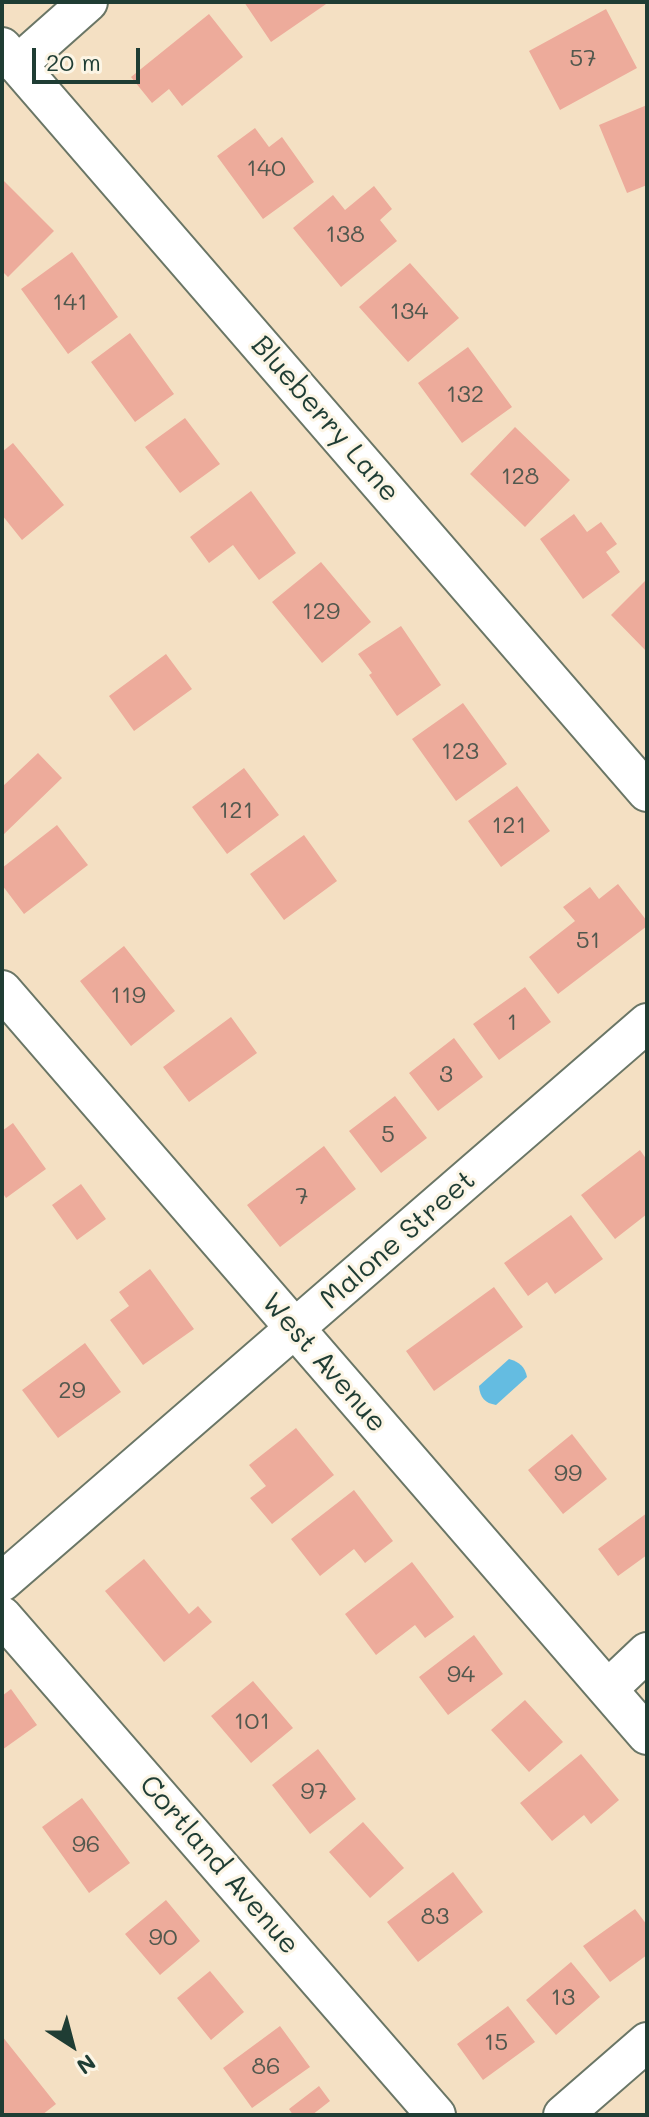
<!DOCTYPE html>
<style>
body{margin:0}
#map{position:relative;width:649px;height:2117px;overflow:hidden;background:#f4e0c3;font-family:Mali,sans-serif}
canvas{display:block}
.frame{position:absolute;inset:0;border:4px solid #1f3d34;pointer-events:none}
.north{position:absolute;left:32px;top:2005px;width:80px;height:80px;-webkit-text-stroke:6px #fcf5e5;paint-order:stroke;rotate:144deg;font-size:22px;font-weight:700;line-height:32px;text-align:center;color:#1f3d34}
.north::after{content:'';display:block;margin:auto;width:28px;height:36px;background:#1f3d34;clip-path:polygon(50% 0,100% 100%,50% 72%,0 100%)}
.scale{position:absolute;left:32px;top:48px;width:108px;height:36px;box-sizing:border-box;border:4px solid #1f3d34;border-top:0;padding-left:10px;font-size:24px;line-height:28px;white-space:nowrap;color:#1f3d34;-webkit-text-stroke:6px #fcf5e5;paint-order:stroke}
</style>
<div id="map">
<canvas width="649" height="2117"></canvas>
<div class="frame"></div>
<div class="north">N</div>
<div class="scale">20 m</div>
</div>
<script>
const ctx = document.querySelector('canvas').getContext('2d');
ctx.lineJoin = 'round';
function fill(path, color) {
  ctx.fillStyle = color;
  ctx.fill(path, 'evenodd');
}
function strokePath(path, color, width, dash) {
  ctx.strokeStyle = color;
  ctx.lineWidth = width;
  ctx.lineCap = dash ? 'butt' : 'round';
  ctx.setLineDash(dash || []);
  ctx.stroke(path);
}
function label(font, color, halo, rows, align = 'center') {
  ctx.font = font + ' Mali,sans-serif';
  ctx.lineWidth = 6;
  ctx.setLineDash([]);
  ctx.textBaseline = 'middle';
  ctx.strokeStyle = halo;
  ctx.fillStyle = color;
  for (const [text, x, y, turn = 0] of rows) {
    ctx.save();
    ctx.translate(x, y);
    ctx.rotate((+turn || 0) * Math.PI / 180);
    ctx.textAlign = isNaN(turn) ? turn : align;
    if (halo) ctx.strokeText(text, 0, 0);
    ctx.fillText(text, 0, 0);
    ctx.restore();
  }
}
const water = new Path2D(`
 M 509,1359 C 520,1362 525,1367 527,1377 L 496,1405 C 485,1403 480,1398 479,1386 Z`);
const building = new Path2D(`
 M 244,2 L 329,2 L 271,42 Z
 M 606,9 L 637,68 L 560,110 L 529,51 Z
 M 209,14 L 243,57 L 182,106 L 169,89 L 152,103 L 131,77 Z
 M 647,105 L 647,185 L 627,193 L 599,125 Z
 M 255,128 L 269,147 L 282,137 L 314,182 L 263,219 L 217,156 Z
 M 2,179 L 54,231 L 8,277 L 2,271 Z
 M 374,186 L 392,209 L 380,220 L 397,241 L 341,287 L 293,228 L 333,195 L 345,210 Z
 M 72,252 L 118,317 L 68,354 L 21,289 Z
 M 410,263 L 459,318 L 408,362 L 359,307 Z
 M 130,333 L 174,394 L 135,422 L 91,362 Z
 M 468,347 L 512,407 L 462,443 L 418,383 Z
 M 185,418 L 220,464 L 180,493 L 145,447 Z
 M 515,427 L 570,480 L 525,527 L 470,474 Z
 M 13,443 L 64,505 L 22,540 L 2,515 L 2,452 Z
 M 251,491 L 296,553 L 259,580 L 233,545 L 209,563 L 190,537 Z
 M 574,514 L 587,532 L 601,522 L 617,544 L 606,552 L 620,572 L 583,599 L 540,539 Z
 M 321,562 L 371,622 L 322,663 L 272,602 Z
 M 645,581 L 647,583 L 647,652 L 611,615 Z
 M 401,626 L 441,685 L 397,716 L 369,675 L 372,673 L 358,654 Z
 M 166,654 L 192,689 L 134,731 L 109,696 Z
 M 463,703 L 507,764 L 456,801 L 412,739 Z
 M 38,753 L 62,778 L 2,836 L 2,787 Z
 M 244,768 L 279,815 L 227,854 L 192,807 Z
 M 517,786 L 550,831 L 501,867 L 468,821 Z
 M 57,825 L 88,865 L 24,914 L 2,885 L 2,868 Z
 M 304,835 L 337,881 L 284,920 L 250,874 Z
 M 618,884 L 647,921 L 647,926 L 558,994 L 529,957 L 575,921 L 563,907 L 590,887 L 599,899 Z
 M 124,946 L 175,1011 L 131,1046 L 80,981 Z
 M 525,987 L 551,1022 L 499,1060 L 473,1024 Z
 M 231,1017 L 257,1053 L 189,1102 L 163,1067 Z
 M 454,1038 L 483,1077 L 438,1111 L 409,1073 Z
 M 395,1096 L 427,1138 L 381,1173 L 349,1131 Z
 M 13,1123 L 46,1169 L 6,1198 L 2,1192 L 2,1131 Z
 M 324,1146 L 356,1189 L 280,1247 L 247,1205 Z
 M 640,1150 L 647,1160 L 647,1214 L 615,1239 L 581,1195 Z
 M 81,1184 L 106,1219 L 77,1240 L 52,1205 Z
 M 571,1215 L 603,1259 L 555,1294 L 547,1282 L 528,1296 L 504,1263 Z
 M 150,1269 L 194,1329 L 143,1365 L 110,1320 L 129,1306 L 119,1292 Z
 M 494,1287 L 523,1327 L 434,1391 L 406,1351 Z
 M 85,1343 L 121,1392 L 58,1438 L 22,1390 Z
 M 296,1428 L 334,1475 L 272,1524 L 250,1498 L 266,1486 L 249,1465 Z
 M 572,1434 L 607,1479 L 563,1514 L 528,1470 Z
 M 354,1490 L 393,1541 L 365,1563 L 354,1549 L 320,1576 L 291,1539 Z
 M 647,1513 L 647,1555 L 618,1576 L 598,1549 Z
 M 144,1559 L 189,1614 L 198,1606 L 212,1622 L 164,1662 L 105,1591 Z
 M 412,1562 L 454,1617 L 425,1638 L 415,1625 L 376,1655 L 345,1614 Z
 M 474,1635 L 503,1674 L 448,1715 L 419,1677 Z
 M 253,1681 L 293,1728 L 251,1763 L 211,1716 Z
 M 11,1689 L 37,1725 L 2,1750 L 2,1696 Z
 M 525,1700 L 563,1742 L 529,1772 L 491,1730 Z
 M 318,1749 L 356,1799 L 310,1834 L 272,1785 Z
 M 581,1754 L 619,1800 L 591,1824 L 584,1815 L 552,1841 L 520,1803 Z
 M 82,1798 L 130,1863 L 89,1893 L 42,1827 Z
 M 363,1822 L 404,1868 L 370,1898 L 329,1852 Z
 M 453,1872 L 483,1912 L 418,1962 L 387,1922 Z
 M 166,1900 L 200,1941 L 160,1975 L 125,1934 Z
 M 635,1909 L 647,1925 L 647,1955 L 610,1982 L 583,1946 Z
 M 571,1962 L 600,1997 L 556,2035 L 526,2000 Z
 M 210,1971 L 244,2012 L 211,2040 L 177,1998 Z
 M 508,2006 L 535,2042 L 483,2080 L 457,2044 Z
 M 280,2026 L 310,2067 L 252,2108 L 223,2068 Z
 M 2,2036 L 56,2104 L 42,2115 L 5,2115 L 2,2111 Z
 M 319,2086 L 330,2101 L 312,2115 L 293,2115 L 289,2109 Z`);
const minor = new Path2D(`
 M 2,47 L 647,792
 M 17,65 L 88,2
 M 2,990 L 647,1735
 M 2,1582 L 647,1023
 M 2,1616 L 436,2115
 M 608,1689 L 647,1652
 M 563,2115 L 647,2042`);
const numberNames = [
 ["57",583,59],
 ["140",266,169],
 ["138",345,235],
 ["141",70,303],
 ["134",409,312],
 ["132",465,395],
 ["128",520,477],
 ["129",321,612],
 ["123",460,752],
 ["121",236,811],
 ["121",509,826],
 ["51",588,941],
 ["119",128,996],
 ["1",512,1023],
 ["3",446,1075],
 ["5",388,1135],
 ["7",302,1197],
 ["29",72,1391],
 ["99",568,1474],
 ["94",461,1675],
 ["101",252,1722],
 ["97",314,1792],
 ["96",86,1845],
 ["83",435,1917],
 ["90",163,1938],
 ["13",563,1998],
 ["15",496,2043],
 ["86",266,2067]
];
const streetNames = [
 ["Blueberry Lane",325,419,49],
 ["Malone Street",398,1240,-41],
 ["West Avenue",324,1363,49],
 ["Cortland Avenue",219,1865,49]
];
fill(water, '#64bce1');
fill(building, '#edab9b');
strokePath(minor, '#6a7666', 42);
strokePath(minor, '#fff', 38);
label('24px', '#52584e', null, numberNames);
label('28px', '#1f3d34', '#fcf5e5', streetNames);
</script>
